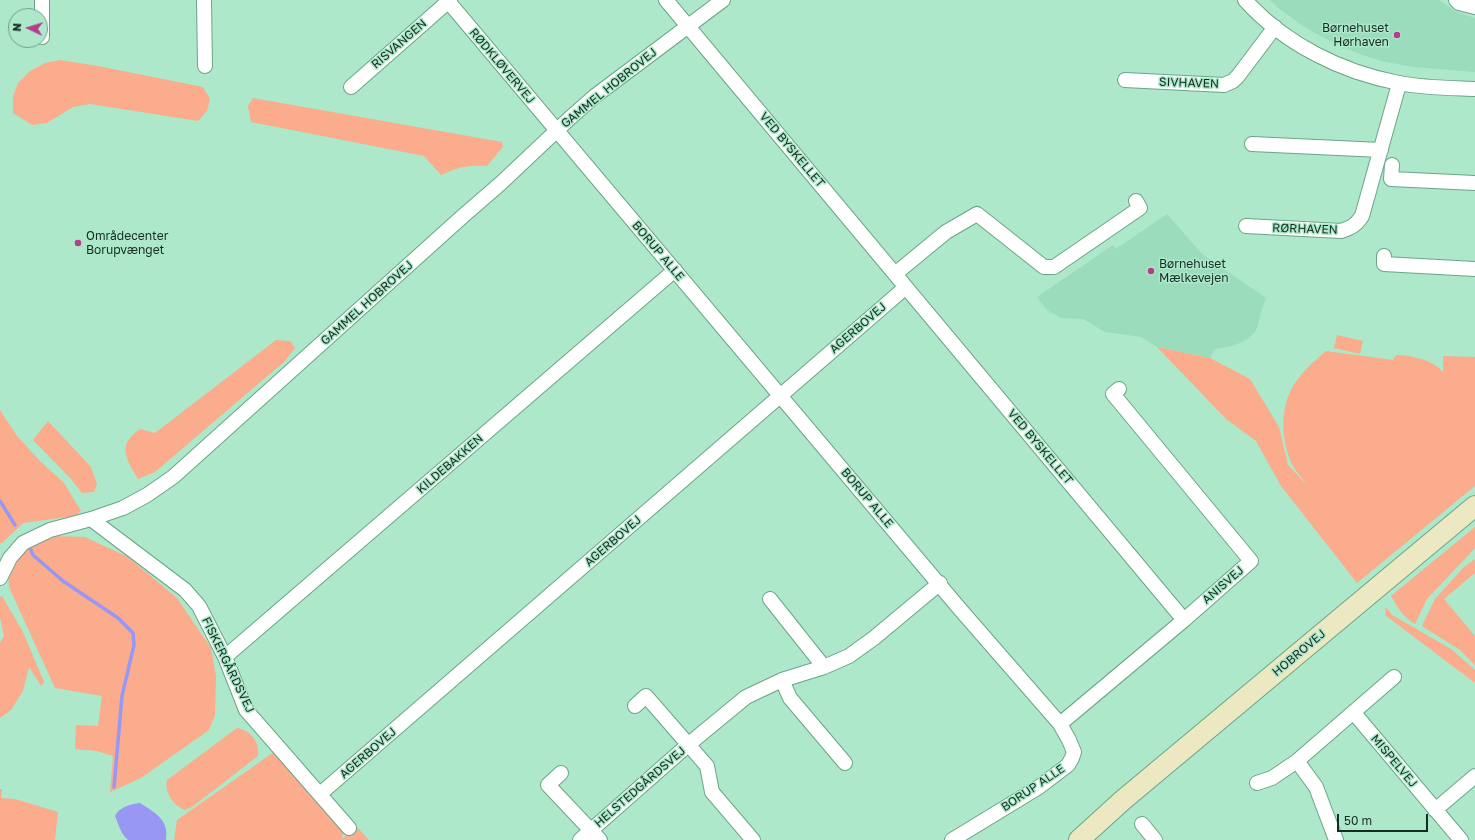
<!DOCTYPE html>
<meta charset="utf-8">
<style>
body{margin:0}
#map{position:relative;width:1475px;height:840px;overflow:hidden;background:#ade8cb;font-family:"Golos Text",sans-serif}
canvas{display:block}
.north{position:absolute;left:8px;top:8px;width:40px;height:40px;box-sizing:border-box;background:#ade8cb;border:1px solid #709d87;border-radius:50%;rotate:274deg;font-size:11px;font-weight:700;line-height:16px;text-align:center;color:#152c22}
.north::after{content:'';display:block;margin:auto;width:14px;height:18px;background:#b63c8e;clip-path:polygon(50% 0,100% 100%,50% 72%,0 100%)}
.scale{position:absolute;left:1337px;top:814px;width:91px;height:18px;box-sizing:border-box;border:2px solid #152c22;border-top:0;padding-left:5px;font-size:12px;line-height:14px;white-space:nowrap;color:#152c22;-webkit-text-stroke:3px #ade8cb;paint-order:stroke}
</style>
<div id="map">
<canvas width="1475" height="840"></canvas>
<div class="north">N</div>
<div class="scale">50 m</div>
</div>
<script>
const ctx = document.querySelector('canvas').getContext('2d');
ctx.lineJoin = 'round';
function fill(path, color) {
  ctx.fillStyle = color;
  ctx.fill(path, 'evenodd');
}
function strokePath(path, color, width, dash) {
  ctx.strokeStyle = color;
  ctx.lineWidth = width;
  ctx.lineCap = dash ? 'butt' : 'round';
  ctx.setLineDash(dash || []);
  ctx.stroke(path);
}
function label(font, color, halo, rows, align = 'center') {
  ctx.font = font + ' "Golos Text",sans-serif';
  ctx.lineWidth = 3;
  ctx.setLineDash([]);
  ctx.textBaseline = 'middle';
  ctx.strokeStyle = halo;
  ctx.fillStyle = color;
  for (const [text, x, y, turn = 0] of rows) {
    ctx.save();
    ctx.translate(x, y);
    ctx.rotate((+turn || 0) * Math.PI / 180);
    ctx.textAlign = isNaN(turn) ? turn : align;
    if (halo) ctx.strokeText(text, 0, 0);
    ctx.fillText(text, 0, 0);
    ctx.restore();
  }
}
const built = new Path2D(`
 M 1270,0 L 1439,0 L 1455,11 L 1475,18 L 1475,72 L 1413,67 L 1381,61 L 1357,53 L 1332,42 L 1306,28 L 1278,8 Z
 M 1167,214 L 1202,254 L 1266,298 L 1261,312 L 1258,325 L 1255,332 L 1248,339 L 1233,346 L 1215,349 L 1210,358 L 1157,347 L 1141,337 L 1105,332 L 1083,319 L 1061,318 L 1047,310 L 1037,297 L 1113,245 L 1116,249 Z`);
const green = new Path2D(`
 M 60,60 L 98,66 L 203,87 L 210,99 L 207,111 L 198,121 L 90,104 L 73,107 L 47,123 L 32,125 L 13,113 L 13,97 L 18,83 L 30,71 L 45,63 Z
 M 253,98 L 502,142 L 503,147 L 487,166 C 467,165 459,167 441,175 L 424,156 L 251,122 L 248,106 Z
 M 1337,335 L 1363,341 L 1360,354 L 1334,348 Z
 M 276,340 L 290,341 L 295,348 L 285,361 L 155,472 L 138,479 C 127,460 116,445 140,429 L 155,433 Z
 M 1157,347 L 1210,358 L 1250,379 L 1279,427 L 1288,465 L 1308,486 C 1303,479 1296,472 1292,464 C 1282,443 1280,414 1290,392 C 1298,375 1313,362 1326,351 L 1393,360 L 1396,355 C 1408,354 1436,361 1443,372 L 1443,356 L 1475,357 L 1475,486 L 1357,583 L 1281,486 L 1256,441 L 1226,419 Z
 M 0,410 L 17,436 L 40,461 L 64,483 L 81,511 L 75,516 L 23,523 L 2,543 L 0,543 Z
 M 48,421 L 91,467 L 97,484 L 94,492 L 82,493 L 71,479 L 33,440 Z
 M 1475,527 L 1475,548 L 1427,599 L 1415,624 C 1403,617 1398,608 1391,596 Z
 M 53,536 L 85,537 L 128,557 L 177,598 L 211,648 L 216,676 L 215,715 L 209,730 L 141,778 L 110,792 L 113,756 L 97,751 L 75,749 L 76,725 L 98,726 L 102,696 L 55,688 L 9,587 L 8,575 L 16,557 L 33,541 Z
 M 1475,559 L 1475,573 L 1444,599 L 1475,636 L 1475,665 L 1460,650 L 1422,626 L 1435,599 L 1463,568 Z
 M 2,596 L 23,632 L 44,682 L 41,686 L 29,667 L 23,691 L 11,710 L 0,718 L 0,643 L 4,636 L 0,618 L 0,597 Z
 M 1386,607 L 1392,615 L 1451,649 L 1475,670 L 1475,683 L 1385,615 Z
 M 237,728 C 251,730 260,743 258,756 L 192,807 L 184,810 C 173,804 164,792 167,780 Z
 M 274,752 L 344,831 L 341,840 L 356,826 L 369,840 L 174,840 L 177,820 Z
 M 0,789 L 2,789 L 1,798 L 15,799 L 58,812 L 55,840 L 0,840 Z`);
const water = new Path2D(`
 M 140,803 C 155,813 169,819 166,840 L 128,840 C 120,833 119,825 115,816 C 119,807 131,804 140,803 Z`);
const stream = new Path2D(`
 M 0,501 L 15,525
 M 31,550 L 33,555 L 63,581 L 118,618 L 133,633 L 134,645 L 122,696 L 114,787`);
const street = new Path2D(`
 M 42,0 L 42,37
 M 204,0 L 205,66
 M 447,0 L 959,608 L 1060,724 L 1069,740 L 1074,752 L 1072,758 L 1068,765 L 1039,787 L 952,840
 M 666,0 L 1184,620
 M 1245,0 C 1285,44 1341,72 1399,83 C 1424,88 1450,88 1475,89
 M 1456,0 L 1459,3 L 1475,7
 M 1125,80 L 1224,85 L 1233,81 L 1238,76 L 1275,27
 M 351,87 L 450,0
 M 1252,144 L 1381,150
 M 1392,165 L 1391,179 L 1475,183
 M 1246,226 L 1341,231 C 1351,228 1356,225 1362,216 L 1399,84
 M 1384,256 L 1384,264 L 1475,269
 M 895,274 L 946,232 L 977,214 L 1044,267 L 1054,267 L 1140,208 L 1136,201
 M 91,519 L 185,590 L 199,606 L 225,657 L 246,710 L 349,828
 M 0,578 L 10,558 L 23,543 L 50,530 L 91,519 L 123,508 L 147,495 L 173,477 L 463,216 L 500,184 L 570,118 L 595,96 L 723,0
 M 770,599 L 824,667
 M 225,657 L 675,270
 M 782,680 L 790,698 L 845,763
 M 635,706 L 646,696 L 707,766 L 712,792 L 753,840
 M 1354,713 L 1461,840
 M 1060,724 L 1184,620 L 1251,561 L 1113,394 L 1119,389
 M 561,773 L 548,785 L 600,840
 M 1257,783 L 1272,778 L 1297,761
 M 320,794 L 906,287
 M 1435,810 L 1475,776
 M 1142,824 L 1155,840
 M 580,840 L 689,744 L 746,697 L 782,680 L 824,667 L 849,656 L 874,638 L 940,583
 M 1336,840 L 1316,787 L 1297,761 L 1394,677`);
const secondary = new Path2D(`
 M 1079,840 L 1123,800 L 1475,506`);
const markers = [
 [1397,35,4,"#b63c8e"],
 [78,243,4,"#b63c8e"],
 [1151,271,4,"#b63c8e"]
];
const poiNames = [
 ["Børnehuset",1389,28,"right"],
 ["Hørhaven",1389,42,"right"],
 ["Områdecenter",86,236],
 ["Borupvænget",86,250],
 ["Børnehuset",1159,264],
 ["Mælkevejen",1159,278]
];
const streetNames = [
 ["RISVANGEN",399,44,-41],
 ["RØDKLØVERVEJ",502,66,50],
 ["SIVHAVEN",1189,83,2],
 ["GAMMEL HOBROVEJ",609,88,-39],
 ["VED BYSKELLET",792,150,50],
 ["RØRHAVEN",1305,229,2],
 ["BORUP ALLE",658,251,50],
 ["GAMMEL HOBROVEJ",367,303,-42],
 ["AGERBOVEJ",858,328,-41],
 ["VED BYSKELLET",1040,447,50],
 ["KILDEBAKKEN",450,464,-41],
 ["BORUP ALLE",867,498,50],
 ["AGERBOVEJ",613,541,-41],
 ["ANISVEJ",1223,585,-41],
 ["HOBROVEJ",1299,653,-40],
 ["FISKERGÅRDSVEJ",228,665,64],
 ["AGERBOVEJ",368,753,-41],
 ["MISPELVEJ",1394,761,50],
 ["HELSTEDGÅRDSVEJ",640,787,-41],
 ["BORUP ALLE",1033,788,-34]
];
fill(built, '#9adcbc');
fill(green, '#faac8c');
fill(water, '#9897f3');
strokePath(stream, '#9897f3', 3.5);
strokePath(street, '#6ca489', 16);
strokePath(secondary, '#6ca489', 22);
strokePath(street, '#fff', 14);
strokePath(secondary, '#ece8c2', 20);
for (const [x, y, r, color] of markers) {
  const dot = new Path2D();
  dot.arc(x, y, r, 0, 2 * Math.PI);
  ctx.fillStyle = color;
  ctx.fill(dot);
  strokePath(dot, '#ade8cb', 1.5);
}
label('12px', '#152c22', '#ade8cb', poiNames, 'left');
label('12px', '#152c22', '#ade8cb', streetNames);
</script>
